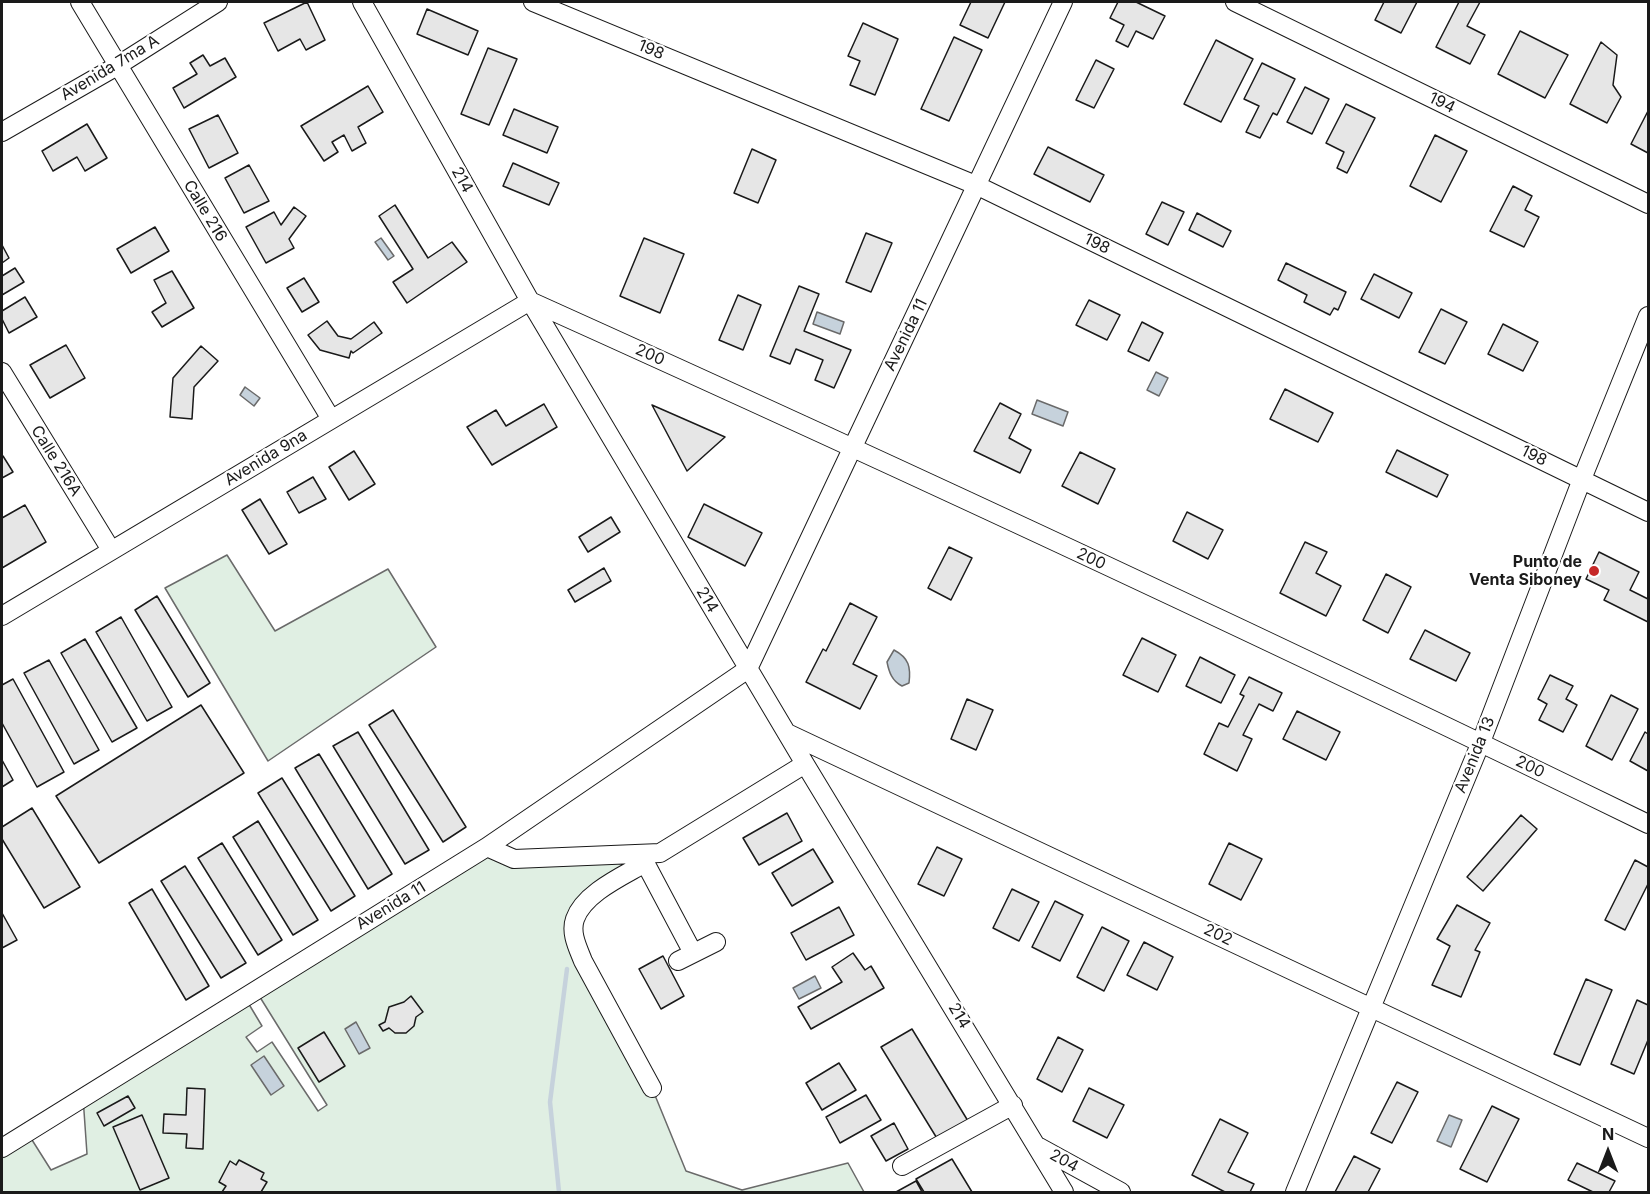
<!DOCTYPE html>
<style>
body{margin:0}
#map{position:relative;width:1650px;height:1194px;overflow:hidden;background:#fff;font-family:Inter,sans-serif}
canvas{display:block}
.frame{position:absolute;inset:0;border:3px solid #1a1a1a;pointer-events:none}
.north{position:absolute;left:1578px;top:1122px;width:60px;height:60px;-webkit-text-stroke:4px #fff;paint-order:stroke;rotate:0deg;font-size:16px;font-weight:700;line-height:24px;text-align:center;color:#1a1a1a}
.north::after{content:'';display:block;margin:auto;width:21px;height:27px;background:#1a1a1a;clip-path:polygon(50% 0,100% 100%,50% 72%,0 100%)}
</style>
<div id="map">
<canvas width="1650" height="1194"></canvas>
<div class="frame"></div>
<div class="north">N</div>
</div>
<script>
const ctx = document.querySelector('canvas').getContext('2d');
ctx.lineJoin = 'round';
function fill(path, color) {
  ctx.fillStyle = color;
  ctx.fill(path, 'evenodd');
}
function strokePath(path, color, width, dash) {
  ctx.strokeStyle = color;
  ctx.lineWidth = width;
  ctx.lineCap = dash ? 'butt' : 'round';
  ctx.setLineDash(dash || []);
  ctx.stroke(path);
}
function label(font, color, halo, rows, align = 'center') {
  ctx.font = font + ' Inter,sans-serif';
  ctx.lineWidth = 4.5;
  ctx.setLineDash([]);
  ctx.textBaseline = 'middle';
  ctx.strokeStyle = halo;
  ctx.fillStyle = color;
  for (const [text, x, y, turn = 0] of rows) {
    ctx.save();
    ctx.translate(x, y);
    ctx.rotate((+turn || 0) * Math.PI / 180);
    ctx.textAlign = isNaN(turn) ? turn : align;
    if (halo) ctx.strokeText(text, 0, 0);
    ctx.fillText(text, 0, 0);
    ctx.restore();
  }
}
const green = new Path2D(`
 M 227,555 L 275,631 L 388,569 L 436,647 L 268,761 L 165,588 Z
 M 487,847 L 514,859 L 641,855 L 574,928 L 652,1088 L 686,1171 L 742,1190 L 848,1163 L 864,1192 L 2,1192 L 2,1147 L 27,1132 L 51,1170 L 87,1154 L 83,1097 L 244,996 L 262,1026 L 246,1037 L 257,1052 L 272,1042 L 318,1111 L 327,1105 L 258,994 Z`);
const water = new Path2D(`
 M 381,238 L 394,256 L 388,260 L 375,242 Z
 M 817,312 L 844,322 L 840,334 L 813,324 Z
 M 1156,372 L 1168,378 L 1159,396 L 1147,390 Z
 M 245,387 L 260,398 L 254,406 L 240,395 Z
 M 1037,400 L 1068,412 L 1063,426 L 1032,414 Z
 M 894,650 C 909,658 911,667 909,683 L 902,686 C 892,681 889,672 887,662 Z
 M 815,976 L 821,988 L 799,999 L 793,988 Z
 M 356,1022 L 370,1048 L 359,1054 L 345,1029 Z
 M 264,1056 L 284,1086 L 271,1095 L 251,1065 Z
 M 1449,1115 L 1462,1120 L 1451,1147 L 1437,1141 Z`);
const stream = new Path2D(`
 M 559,1192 L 550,1102 L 567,969`);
const building = new Path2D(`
 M 307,2 L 325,40 L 306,50 L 300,39 L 278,51 L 264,23 Z
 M 971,2 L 1005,2 L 988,38 L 960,25 Z
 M 1118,2 L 1136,2 L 1165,16 L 1153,39 L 1136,31 L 1128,47 L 1116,41 L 1124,25 L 1110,18 Z
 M 1384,2 L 1417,2 L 1401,33 L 1375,20 Z
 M 1459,2 L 1480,2 L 1467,26 L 1485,35 L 1470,64 L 1436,47 Z
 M 427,9 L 478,31 L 468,55 L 417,34 Z
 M 863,23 L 898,39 L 875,95 L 850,85 L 860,61 L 848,56 Z
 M 1520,31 L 1568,55 L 1545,98 L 1498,74 Z
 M 954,37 L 982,50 L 949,121 L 921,109 Z
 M 1216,40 L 1253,59 L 1221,122 L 1184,104 Z
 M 1601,42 L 1617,55 L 1613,85 L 1621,97 L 1607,123 L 1570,104 Z
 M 488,48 L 517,59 L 489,125 L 461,114 Z
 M 203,55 L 210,66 L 225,58 L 236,77 L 184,108 L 173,88 L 197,74 L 190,63 Z
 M 1096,60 L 1114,69 L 1094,108 L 1076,100 Z
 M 1262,63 L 1295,79 L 1277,115 L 1273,113 L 1260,138 L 1246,132 L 1259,106 L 1244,99 Z
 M 368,86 L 383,112 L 358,127 L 366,143 L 352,151 L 344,135 L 332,142 L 338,152 L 324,161 L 301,126 Z
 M 1305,87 L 1329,99 L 1312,134 L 1287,122 Z
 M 1346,104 L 1375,118 L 1347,173 L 1337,168 L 1344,152 L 1326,143 Z
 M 514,109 L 558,127 L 547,153 L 503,135 Z
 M 1648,111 L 1648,153 L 1631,144 Z
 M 218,115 L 238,153 L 209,168 L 189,129 Z
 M 87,124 L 107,158 L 85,171 L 77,157 L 53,171 L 42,151 Z
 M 1435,135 L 1467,151 L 1441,202 L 1410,186 Z
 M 1048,147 L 1104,175 L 1090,202 L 1034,174 Z
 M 752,149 L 776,160 L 758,203 L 734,193 Z
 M 513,163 L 559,183 L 549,205 L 503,186 Z
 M 249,165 L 269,201 L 244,213 L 225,178 Z
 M 1513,186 L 1532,196 L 1525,210 L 1539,217 L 1524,247 L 1490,231 Z
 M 1162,202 L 1184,212 L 1168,245 L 1146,234 Z
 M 395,205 L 428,258 L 452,242 L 467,262 L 407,303 L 393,282 L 413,269 L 379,216 Z
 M 294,207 L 306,216 L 289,239 L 294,248 L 266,263 L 246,227 L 274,212 L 281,225 Z
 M 1197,213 L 1231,231 L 1223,247 L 1189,230 Z
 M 155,227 L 169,251 L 131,273 L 117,249 Z
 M 866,233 L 892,243 L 871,292 L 846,282 Z
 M 644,238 L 684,254 L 660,313 L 620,296 Z
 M 2,245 L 9,258 L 2,263 Z
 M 1286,263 L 1346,292 L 1338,310 L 1334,308 L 1330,315 L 1304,302 L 1307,295 L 1278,280 Z
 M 15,268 L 24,282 L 2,295 L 2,276 Z
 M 172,271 L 194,308 L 162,327 L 152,312 L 166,303 L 154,280 Z
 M 1374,274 L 1412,293 L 1399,318 L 1361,299 Z
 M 304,278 L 319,302 L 302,312 L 287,288 Z
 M 799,286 L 819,294 L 804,331 L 851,350 L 834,388 L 815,380 L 823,360 L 796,349 L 790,364 L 770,356 Z
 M 738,295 L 761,305 L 743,350 L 719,340 Z
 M 25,297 L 37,317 L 9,333 L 2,319 L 2,311 Z
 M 1089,300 L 1120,315 L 1107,340 L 1076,325 Z
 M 1441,309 L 1467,322 L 1445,364 L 1419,352 Z
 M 327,321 L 338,336 L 351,339 L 374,322 L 382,333 L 353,353 L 351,351 L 349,358 L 320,350 L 308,335 Z
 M 1142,322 L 1163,333 L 1149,361 L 1128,351 Z
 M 1503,324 L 1538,342 L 1523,371 L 1488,354 Z
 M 66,345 L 85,378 L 50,398 L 30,365 Z
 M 201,346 L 218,361 L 194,387 L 192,419 L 170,417 L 173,378 Z
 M 1285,389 L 1333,413 L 1318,442 L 1270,419 Z
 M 1000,403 L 1021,414 L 1009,438 L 1031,450 L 1020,473 L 974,451 Z
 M 544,404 L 557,427 L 492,465 L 467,427 L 496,410 L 506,426 Z
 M 652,405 L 725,437 L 687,471 Z
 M 1397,450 L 1448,475 L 1437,497 L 1386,472 Z
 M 354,451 L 375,484 L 349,500 L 329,467 Z
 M 1080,452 L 1115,469 L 1098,504 L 1062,486 Z
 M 3,456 L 13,472 L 2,478 L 2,457 Z
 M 313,477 L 326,499 L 299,513 L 287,492 Z
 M 260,499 L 287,544 L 269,554 L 242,510 Z
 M 704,504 L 762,533 L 745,566 L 688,537 Z
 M 25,505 L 46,542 L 2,568 L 2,518 Z
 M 1187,512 L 1223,530 L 1208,559 L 1173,541 Z
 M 611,517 L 620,532 L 588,552 L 579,537 Z
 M 1305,542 L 1327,552 L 1316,573 L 1341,586 L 1326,616 L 1280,593 Z
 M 949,547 L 972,558 L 951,600 L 928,588 Z
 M 1599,552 L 1639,572 L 1630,590 L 1648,599 L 1648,622 L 1604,600 L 1609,590 L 1586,579 Z
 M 604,568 L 611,581 L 575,602 L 568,590 Z
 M 1386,574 L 1411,587 L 1388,633 L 1363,620 Z
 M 157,596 L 210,683 L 188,697 L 135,610 Z
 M 850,603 L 877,617 L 853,664 L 877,676 L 860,709 L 806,682 L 823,649 L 826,651 Z
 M 121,617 L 172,707 L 147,721 L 96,632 Z
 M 1425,630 L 1470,653 L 1456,681 L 1410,659 Z
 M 1142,638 L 1176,655 L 1158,692 L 1123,675 Z
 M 85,639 L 137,728 L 112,742 L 61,653 Z
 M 1200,657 L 1235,675 L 1221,703 L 1186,686 Z
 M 49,660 L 99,750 L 74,764 L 24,673 Z
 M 1550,675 L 1573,686 L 1566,699 L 1577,705 L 1563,732 L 1539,720 L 1547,704 L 1538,699 Z
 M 1249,677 L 1282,693 L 1273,711 L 1259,704 L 1243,735 L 1252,739 L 1237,771 L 1204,754 L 1219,723 L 1228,727 L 1244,696 L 1240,694 Z
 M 13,679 L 64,772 L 37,787 L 2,723 L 2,685 Z
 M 1611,695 L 1638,709 L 1612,760 L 1586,746 Z
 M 967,699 L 993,710 L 976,750 L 951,739 Z
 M 201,705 L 244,773 L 99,863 L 56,796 Z
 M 393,710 L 466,827 L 443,842 L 369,725 Z
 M 1297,711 L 1340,732 L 1326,760 L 1283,739 Z
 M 358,732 L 429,850 L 405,864 L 333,746 Z
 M 1645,732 L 1648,734 L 1648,771 L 1630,761 Z
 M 319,754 L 392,874 L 368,889 L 295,768 Z
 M 2,760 L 13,780 L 2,787 Z
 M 282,778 L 355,896 L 331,911 L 258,793 Z
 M 32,808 L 80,887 L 44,908 L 2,839 L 2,827 Z
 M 787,813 L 802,841 L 759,865 L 743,838 Z
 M 1521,815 L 1537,829 L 1483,891 L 1467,877 Z
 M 258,821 L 318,920 L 293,935 L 233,837 Z
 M 222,843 L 282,940 L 258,955 L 198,858 Z
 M 1229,843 L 1262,859 L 1241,900 L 1209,884 Z
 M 937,847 L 962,859 L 944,896 L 918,884 Z
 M 813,849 L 833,882 L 792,906 L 772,873 Z
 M 1635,860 L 1648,867 L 1648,884 L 1625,930 L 1605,920 Z
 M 185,866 L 246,963 L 221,978 L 161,881 Z
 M 152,889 L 209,986 L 186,1000 L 129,903 Z
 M 1012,889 L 1039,902 L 1019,941 L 993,928 Z
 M 1055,901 L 1083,915 L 1060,961 L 1032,947 Z
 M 1457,905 L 1490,923 L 1475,950 L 1480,952 L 1461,997 L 1432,985 L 1450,946 L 1437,939 Z
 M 839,907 L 854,935 L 806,960 L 791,933 Z
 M 2,913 L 17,940 L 2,948 Z
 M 1102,927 L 1129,941 L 1104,991 L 1077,977 Z
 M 1144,942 L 1173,957 L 1157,990 L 1127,975 Z
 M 853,953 L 865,970 L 871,966 L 884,988 L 811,1029 L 798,1007 L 842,982 L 832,967 Z
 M 663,956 L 684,996 L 661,1009 L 639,969 Z
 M 1586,979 L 1612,990 L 1580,1065 L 1554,1054 Z
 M 411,996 L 423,1012 L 416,1017 L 414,1026 L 406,1033 L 395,1033 L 389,1028 L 383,1031 L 379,1025 L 385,1022 L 389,1007 L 404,1002 Z
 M 1637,1000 L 1648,1005 L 1648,1040 L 1634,1074 L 1611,1064 Z
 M 912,1029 L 968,1121 L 938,1140 L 881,1047 Z
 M 324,1032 L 345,1066 L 319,1082 L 298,1048 Z
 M 1058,1037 L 1083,1050 L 1062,1092 L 1037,1079 Z
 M 839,1063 L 856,1090 L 822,1110 L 806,1083 Z
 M 1397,1082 L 1418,1092 L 1392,1143 L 1371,1133 Z
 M 187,1088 L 205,1089 L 203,1149 L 186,1148 L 187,1134 L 163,1133 L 164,1114 L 186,1115 Z
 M 1089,1088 L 1124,1105 L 1107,1138 L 1073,1121 Z
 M 866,1095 L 881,1120 L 840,1143 L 826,1117 Z
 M 128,1096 L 135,1108 L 104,1126 L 97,1113 Z
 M 1492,1106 L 1519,1119 L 1487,1182 L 1460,1169 Z
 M 142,1115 L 169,1178 L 140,1190 L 113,1127 Z
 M 1220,1119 L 1248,1133 L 1228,1172 L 1254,1184 L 1250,1192 L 1225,1192 L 1192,1175 Z
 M 894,1123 L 908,1149 L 886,1161 L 871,1136 Z
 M 1354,1156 L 1380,1169 L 1368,1192 L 1335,1192 Z
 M 952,1159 L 972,1192 L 924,1192 L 916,1179 Z
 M 239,1160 L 264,1173 L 261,1179 L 267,1182 L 261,1192 L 222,1192 L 226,1186 L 219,1182 L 230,1161 L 236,1165 Z
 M 1577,1163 L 1615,1181 L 1609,1192 L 1593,1192 L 1568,1180 Z
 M 916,1181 L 922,1192 L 896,1192 Z`);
const minor = new Path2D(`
 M 80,2 L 331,419
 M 362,2 L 530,301 L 805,764 L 1064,1192
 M 533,2 L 978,186 L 1648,512
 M 1235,2 L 1648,204
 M 2,132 L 117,66 L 218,2
 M 530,301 C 905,470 1279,644 1648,824
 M 2,372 L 111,550
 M 2,616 L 530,301
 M 787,733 L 1648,1138
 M 487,847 L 748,669 L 1063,2
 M 641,855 L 693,953
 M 645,863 C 623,876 584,893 575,919 C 570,933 578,948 583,961 L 652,1088
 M 678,961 L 716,942
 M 1039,1147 L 1121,1192
 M 2,1148 L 487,847 L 514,859 L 660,853 L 805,764
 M 902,1166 L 1013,1105
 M 1295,1192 L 1481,742 L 1582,479 L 1648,316`);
const markers = [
 [1594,571,6,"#c62828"]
];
const streetNames = [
 ["198",651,50,23],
 ["Avenida 7ma A",110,68,-31],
 ["194",1442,103,26],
 ["214",462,180,61],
 ["Calle 216",205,211,59],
 ["198",1097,244,26],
 ["Avenida 11",906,335,-64],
 ["200",650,355,24],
 ["198",1534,456,26],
 ["Avenida 9na",266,458,-31],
 ["Calle 216A",56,461,58],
 ["200",1091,559,25],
 ["214",707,600,59],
 ["Avenida 13",1475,755,-68],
 ["200",1530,767,26],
 ["Avenida 11",391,906,-31],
 ["202",1218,935,25],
 ["214",959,1016,59],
 ["204",1064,1161,29]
];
const poiNames = [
 ["Punto de",1582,562],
 ["Venta Siboney",1582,580]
];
fill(green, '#e0efe3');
strokePath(green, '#6a6a6a', 1.5);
fill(water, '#c6d2dc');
strokePath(water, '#6a6a6a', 1.5);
strokePath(stream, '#c6d2dc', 4.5);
fill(building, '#e6e6e6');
strokePath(building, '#1a1a1a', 1.5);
strokePath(minor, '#1a1a1a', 20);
strokePath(minor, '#fff', 18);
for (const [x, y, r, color] of markers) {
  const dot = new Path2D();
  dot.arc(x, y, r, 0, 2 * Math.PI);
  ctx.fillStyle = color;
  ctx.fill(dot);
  strokePath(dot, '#fff', 2);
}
label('16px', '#1a1a1a', '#fff', streetNames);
label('bold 16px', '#1a1a1a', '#fff', poiNames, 'right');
</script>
